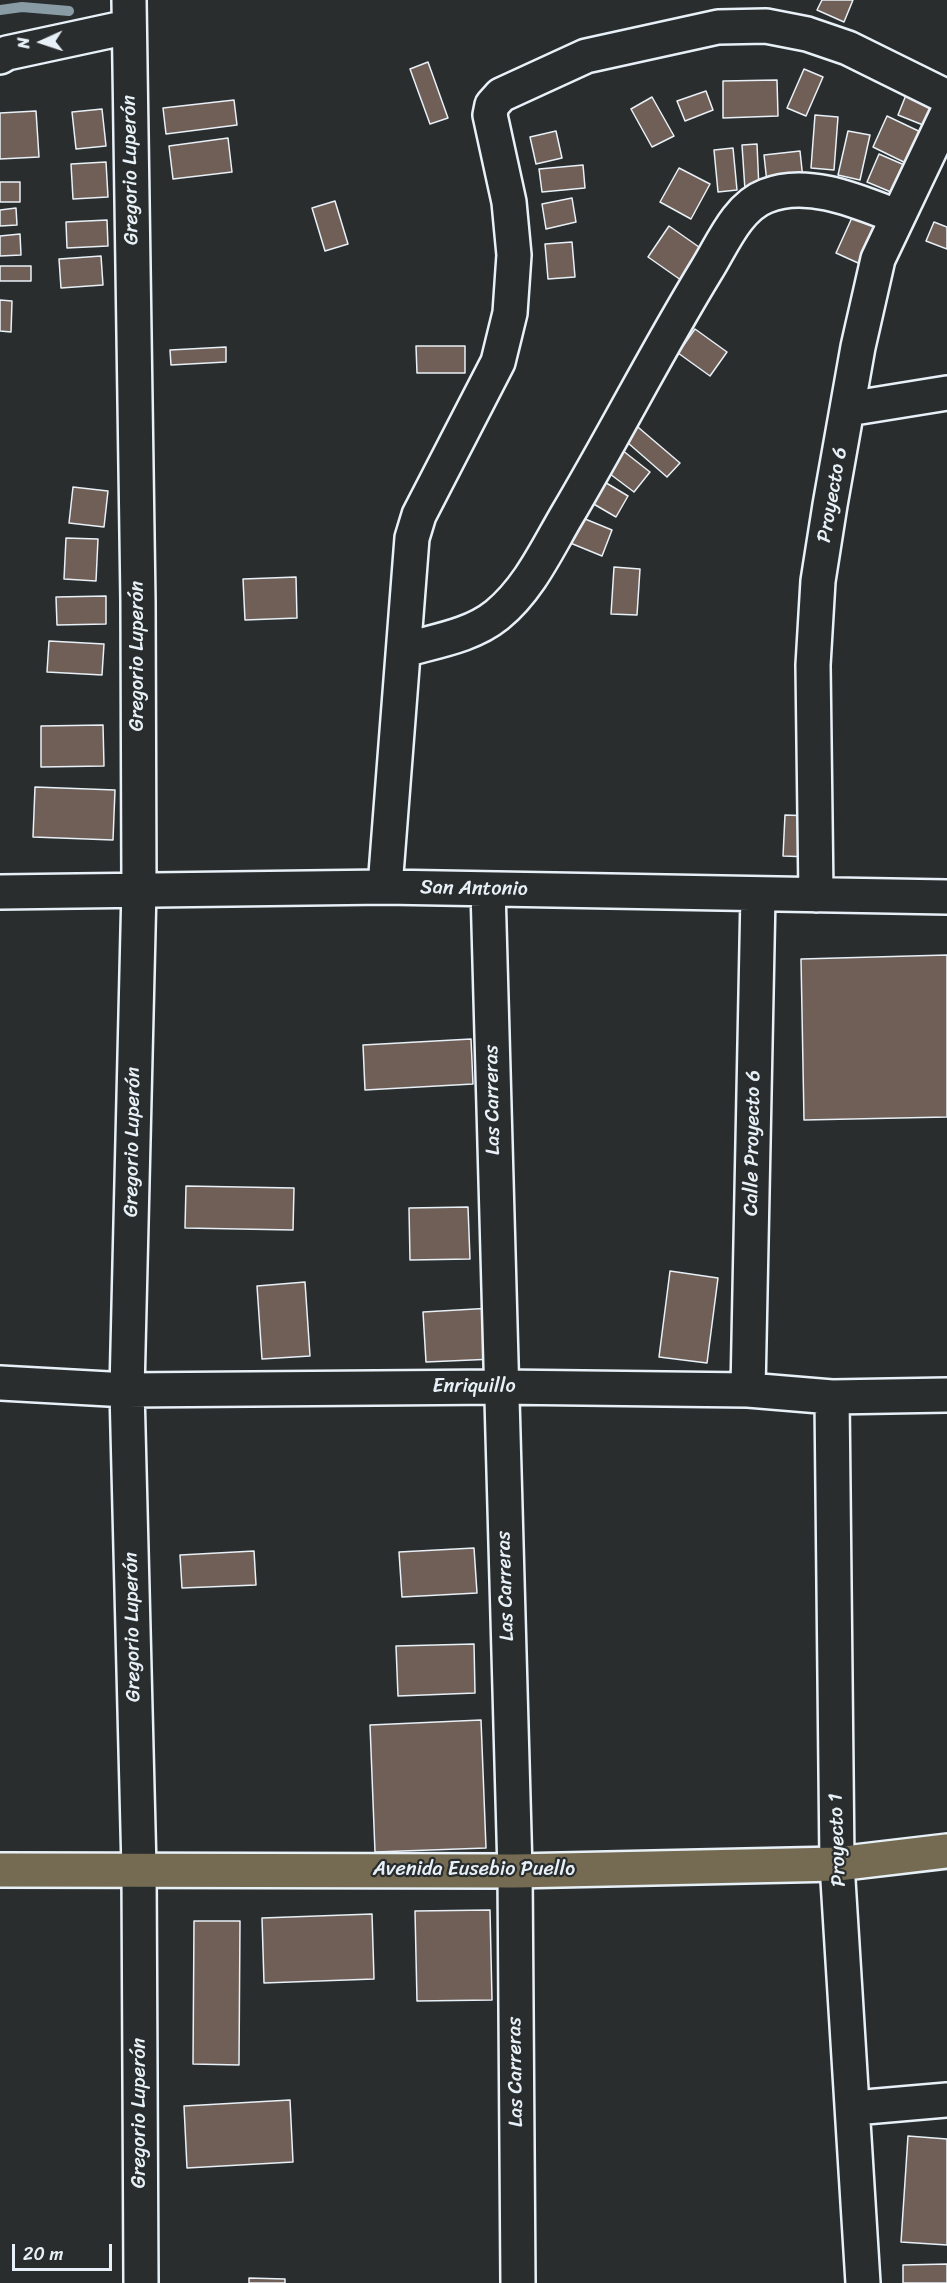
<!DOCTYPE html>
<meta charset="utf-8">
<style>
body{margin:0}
#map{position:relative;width:947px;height:2283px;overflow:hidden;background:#2a2d2e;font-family:Sriracha,sans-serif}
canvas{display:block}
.north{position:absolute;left:12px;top:12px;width:60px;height:60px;-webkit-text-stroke:4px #2a2d2e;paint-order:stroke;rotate:267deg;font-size:16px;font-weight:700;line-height:24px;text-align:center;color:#e8f1f8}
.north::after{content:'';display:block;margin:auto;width:21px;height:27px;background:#e8f1f8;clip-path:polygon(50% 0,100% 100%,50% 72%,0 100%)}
.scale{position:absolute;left:12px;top:2244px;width:100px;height:27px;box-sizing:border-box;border:3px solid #e8f1f8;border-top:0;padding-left:8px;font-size:18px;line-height:21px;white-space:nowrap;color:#e8f1f8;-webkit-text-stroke:4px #2a2d2e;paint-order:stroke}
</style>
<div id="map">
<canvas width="947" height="2283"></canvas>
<div class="north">N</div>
<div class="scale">20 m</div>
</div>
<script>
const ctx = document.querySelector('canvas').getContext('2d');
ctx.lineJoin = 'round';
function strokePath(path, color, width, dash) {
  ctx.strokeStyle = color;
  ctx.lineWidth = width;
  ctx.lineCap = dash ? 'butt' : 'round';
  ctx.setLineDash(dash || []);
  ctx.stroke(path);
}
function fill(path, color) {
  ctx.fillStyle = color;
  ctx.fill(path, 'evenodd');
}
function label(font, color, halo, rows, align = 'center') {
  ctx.font = font + ' Sriracha,sans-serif';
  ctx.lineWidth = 4.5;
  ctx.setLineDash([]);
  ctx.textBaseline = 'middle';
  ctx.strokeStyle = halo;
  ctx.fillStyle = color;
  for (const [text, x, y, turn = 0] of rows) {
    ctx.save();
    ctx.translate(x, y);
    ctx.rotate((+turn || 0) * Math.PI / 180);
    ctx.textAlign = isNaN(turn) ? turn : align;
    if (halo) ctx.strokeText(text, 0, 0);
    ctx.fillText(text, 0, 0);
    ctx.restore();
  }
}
const stream = new Path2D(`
 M 0,10 L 22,7 L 69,11`);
const building = new Path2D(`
 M 822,0 L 853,0 L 844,22 L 817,10 Z
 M 428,62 L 448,118 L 430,124 L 410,69 Z
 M 804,69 L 823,77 L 806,116 L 787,108 Z
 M 777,80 L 778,116 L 723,118 L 723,81 Z
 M 908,90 L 938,102 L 928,127 L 898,115 Z
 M 706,91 L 713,110 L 685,121 L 677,101 Z
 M 652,97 L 674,136 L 652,147 L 631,109 Z
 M 234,100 L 237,125 L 166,134 L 163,108 Z
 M 102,109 L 106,146 L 76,149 L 72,112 Z
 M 36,111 L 39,157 L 0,159 L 0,113 Z
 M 815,115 L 838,117 L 834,170 L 811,168 Z
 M 887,116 L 929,136 L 914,167 L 873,147 Z
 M 556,131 L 562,158 L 536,164 L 530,137 Z
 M 848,131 L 870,135 L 860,180 L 838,175 Z
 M 228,138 L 232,172 L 173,179 L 169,146 Z
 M 757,144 L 759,189 L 745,190 L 742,145 Z
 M 733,148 L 737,190 L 718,192 L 714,150 Z
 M 800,151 L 803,179 L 767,183 L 764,155 Z
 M 879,154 L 909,167 L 898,195 L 867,182 Z
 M 106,162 L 108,197 L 73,199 L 71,164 Z
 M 583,165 L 585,188 L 542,192 L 539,169 Z
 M 679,168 L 710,184 L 691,219 L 660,202 Z
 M 0,182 L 20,182 L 20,202 L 0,202 Z
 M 572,198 L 576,222 L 546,229 L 542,204 Z
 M 335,201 L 348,244 L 325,251 L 312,208 Z
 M 16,208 L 17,225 L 0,226 L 0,210 Z
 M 855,211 L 886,225 L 867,267 L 836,253 Z
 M 107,220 L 108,246 L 67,248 L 66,222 Z
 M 934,222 L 947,227 L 947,249 L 926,241 Z
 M 669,226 L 709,254 L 688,285 L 648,257 Z
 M 20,234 L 21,255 L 0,256 L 0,236 Z
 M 572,242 L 575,277 L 548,279 L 545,244 Z
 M 101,256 L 103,285 L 61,288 L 59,259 Z
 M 0,266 L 31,266 L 31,281 L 0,281 Z
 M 0,300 L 12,301 L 11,332 L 0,331 Z
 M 695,329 L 727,352 L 710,376 L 678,353 Z
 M 416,346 L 465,346 L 465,373 L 417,373 Z
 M 226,347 L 226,362 L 171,365 L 170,350 Z
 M 632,422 L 680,463 L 667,477 L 620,436 Z
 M 622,450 L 650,472 L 634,492 L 606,471 Z
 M 598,478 L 628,496 L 616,517 L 585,499 Z
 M 73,487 L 108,491 L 104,527 L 69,523 Z
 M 573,514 L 612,530 L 602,556 L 563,540 Z
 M 66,538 L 98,539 L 96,581 L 64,579 Z
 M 614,567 L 640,569 L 637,615 L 611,614 Z
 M 296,577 L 297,618 L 245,620 L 243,579 Z
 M 106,596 L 106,624 L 57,625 L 56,597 Z
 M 49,641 L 104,644 L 102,675 L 47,672 Z
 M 103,725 L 104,766 L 41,767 L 41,726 Z
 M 35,787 L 115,790 L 113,840 L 33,837 Z
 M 785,815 L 812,816 L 810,857 L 783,856 Z
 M 947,955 L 947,1117 L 804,1120 L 801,959 Z
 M 471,1039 L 473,1084 L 365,1090 L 363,1045 Z
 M 186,1186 L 294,1188 L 293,1230 L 185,1228 Z
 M 468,1207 L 470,1259 L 410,1260 L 409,1208 Z
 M 670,1271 L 718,1278 L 707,1363 L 659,1357 Z
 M 305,1282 L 310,1356 L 262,1359 L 257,1286 Z
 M 492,1308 L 494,1359 L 426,1362 L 423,1312 Z
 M 474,1548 L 477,1593 L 402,1597 L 399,1552 Z
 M 254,1551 L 256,1585 L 182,1588 L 180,1555 Z
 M 474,1644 L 475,1693 L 398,1696 L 396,1646 Z
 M 481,1720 L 486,1848 L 375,1852 L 370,1725 Z
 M 490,1910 L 492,2000 L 417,2001 L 415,1911 Z
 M 372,1914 L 374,1979 L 264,1983 L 262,1918 Z
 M 194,1921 L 240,1921 L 239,2065 L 193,2064 Z
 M 290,2100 L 293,2162 L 187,2168 L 184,2106 Z
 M 908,2136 L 947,2139 L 947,2245 L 901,2242 Z
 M 947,2264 L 947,2283 L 903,2283 L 903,2265 Z
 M 249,2278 L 285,2279 L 285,2283 L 249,2283 Z`);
const minor = new Path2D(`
 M 129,0 L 138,601 L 139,889 L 127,1390 L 139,1869 L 141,2283
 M 0,57 L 7,53 L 128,27
 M 848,409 L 947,393
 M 404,650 C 435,641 471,636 497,615 C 529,589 547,549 567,515 C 615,434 658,349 707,269 C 722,245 737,207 766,196 C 808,179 859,202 898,217
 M 385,887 L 412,538 L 419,515 L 498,362 L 510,313 L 514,255 L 509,202 L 490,115 L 492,105 L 501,95 L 586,56 L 718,27 L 766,26 L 807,34 L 848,48 L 947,97
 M 488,889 L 515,1871 L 518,2283
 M 0,892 L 385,887 L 947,897
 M 816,895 L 813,665 L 818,581 L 830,505 L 858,347 L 878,259 L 947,114
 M 0,1383 L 127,1390 L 500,1387 L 748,1390 L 832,1397 L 947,1395
 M 748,1390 L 758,895
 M 832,1397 L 837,1864 L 863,2283
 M 854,2108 L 947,2100`);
const major = new Path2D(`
 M 0,1870 L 515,1871 L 837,1864 L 947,1851`);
const streetNames = [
 ["Gregorio Luperón",131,170,-91],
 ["Proyecto 6",833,495,-80],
 ["Gregorio Luperón",138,656,-90],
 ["San Antonio",474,889,1],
 ["Las Carreras",493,1100,-91],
 ["Gregorio Luperón",133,1142,-89],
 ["Calle Proyecto 6",753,1143,-89],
 ["Enriquillo",474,1387],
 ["Las Carreras",506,1586,-92],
 ["Gregorio Luperón",133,1627,-91],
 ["Proyecto 1",838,1840,-92],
 ["Avenida Eusebio Puello",474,1870],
 ["Las Carreras",516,2072,-91],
 ["Gregorio Luperón",140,2113,-90]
];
strokePath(stream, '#899ba5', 10);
fill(building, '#705f57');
strokePath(building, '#e8f1f8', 1.5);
strokePath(minor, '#e8f1f8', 38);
strokePath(major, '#e8f1f8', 38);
strokePath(minor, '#2a2d2e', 33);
strokePath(major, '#746b52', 33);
label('20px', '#e8f1f8', '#2a2d2e', streetNames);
</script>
